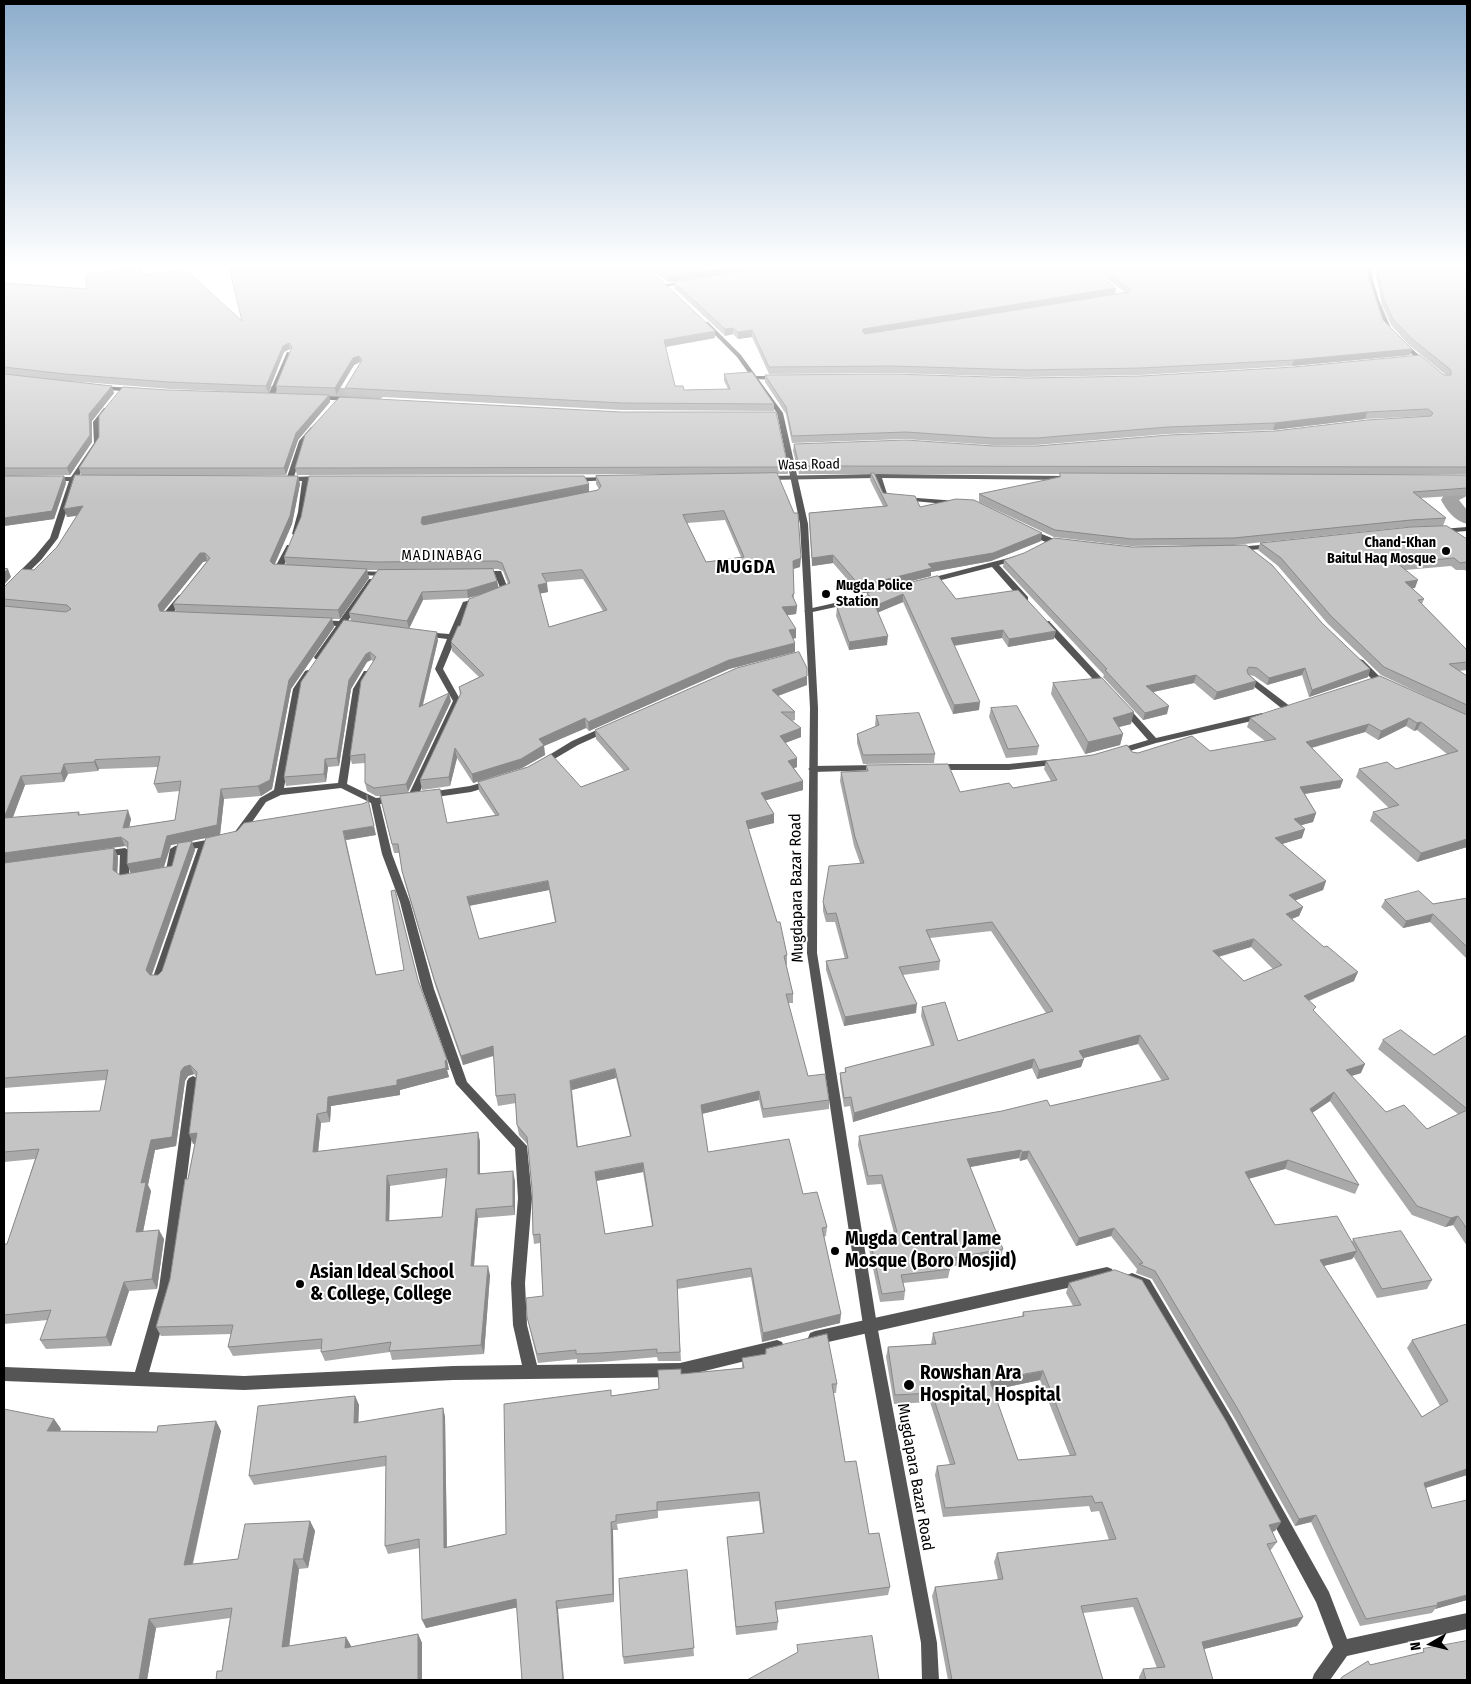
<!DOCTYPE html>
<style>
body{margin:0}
#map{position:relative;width:1471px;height:1684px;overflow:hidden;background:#fff;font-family:"Fira Sans Condensed",sans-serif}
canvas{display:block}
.frame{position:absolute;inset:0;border:5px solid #000;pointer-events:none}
.north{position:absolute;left:1406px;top:1619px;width:50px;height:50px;-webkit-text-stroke:4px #fff;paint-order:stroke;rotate:262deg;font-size:14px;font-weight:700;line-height:20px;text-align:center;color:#000}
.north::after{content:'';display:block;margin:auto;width:18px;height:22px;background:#000;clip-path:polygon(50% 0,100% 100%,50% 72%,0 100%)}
</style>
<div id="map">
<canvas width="1471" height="1684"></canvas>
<div class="frame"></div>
<div class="north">N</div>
</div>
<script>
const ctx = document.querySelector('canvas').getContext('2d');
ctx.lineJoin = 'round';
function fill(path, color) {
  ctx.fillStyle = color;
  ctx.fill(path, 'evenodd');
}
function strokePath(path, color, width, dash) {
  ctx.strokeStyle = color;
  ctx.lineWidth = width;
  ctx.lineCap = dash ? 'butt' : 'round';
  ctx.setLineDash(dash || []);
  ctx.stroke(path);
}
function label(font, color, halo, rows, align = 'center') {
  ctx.font = font + ' "Fira Sans Condensed",sans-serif';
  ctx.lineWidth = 4;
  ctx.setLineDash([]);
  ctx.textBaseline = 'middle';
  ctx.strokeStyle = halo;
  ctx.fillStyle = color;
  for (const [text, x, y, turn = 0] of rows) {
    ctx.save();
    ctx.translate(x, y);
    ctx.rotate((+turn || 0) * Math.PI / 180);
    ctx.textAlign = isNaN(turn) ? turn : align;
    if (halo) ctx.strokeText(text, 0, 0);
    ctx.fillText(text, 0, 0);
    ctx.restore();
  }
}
const canal = new Path2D(`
 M 235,385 L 380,389 L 388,394 L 380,399 L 230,393 L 227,390 L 230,387 Z
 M 1467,486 L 1467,496 L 1459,500 L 1467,510 L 1467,524 C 1455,521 1447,511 1441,500 L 1447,490 Z`);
const minor = new Path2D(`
 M 1366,266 L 1372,266 L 1373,280 L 1379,300 L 1393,333 L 1389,333 C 1376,315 1367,288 1366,266 Z
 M 687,280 L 689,281 L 689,283 L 665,287 L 662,285 Z
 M 1399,341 L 1403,341 L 1428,363 L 1428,365 L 1424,365 L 1399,343 Z
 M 287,352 L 292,353 L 274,396 L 269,397 L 268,396 Z
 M 757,376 L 778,376 L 781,378 L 778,380 L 755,379 L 754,378 Z
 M 100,386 L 133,388 L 136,390 L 133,392 L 98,389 L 97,388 Z
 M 317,396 L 350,397 L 353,399 L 350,401 L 315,399 L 314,398 Z
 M 104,408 L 109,409 L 99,422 L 100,443 L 78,477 L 85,477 L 88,479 L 85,481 L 76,481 L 58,538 L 41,560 L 7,593 L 4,593 L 4,587 L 35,556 L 50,538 L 69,481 L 52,481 L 49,479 L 52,477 L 71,477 L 94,443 L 93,422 Z
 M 311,427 L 316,428 L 305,441 L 294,477 L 320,476 L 323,478 L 320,480 L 309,480 L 306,512 L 300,534 L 296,536 L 292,534 L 298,512 L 302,481 L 285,481 L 282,479 L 287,477 L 299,441 Z
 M 878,474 L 1068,476 L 1071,478 L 1068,480 L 882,478 L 888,497 L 893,499 L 889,501 L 881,498 L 875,478 L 767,480 L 764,478 L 767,476 Z
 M 608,477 L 610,478 L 610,480 L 572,482 L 569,480 L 572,478 Z
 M 904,497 L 957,501 L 961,503 L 957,505 L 902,500 L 902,498 Z
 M 1467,527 L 1467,531 L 1441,533 L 1437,531 L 1441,529 Z
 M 1026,530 L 1032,530 L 1064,543 L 1060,545 L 1048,543 L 1026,534 Z
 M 1272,544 L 1276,546 L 1275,548 L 1237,551 L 1233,549 L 1237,547 Z
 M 287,545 L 293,545 L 294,547 L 283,567 L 290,569 L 286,571 L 275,571 L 274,569 Z
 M 1016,556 L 1020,558 L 1019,560 L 999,565 L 1028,597 L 1028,601 L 1022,601 L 992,567 L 926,584 L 922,582 L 923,580 Z
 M 353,571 L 389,572 L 393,574 L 389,576 L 356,575 L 353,575 Z
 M 478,571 L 501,571 L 509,591 L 502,595 L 496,595 L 496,591 L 501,590 L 495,575 L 478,575 Z
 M 369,579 L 375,579 L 376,581 L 347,622 L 358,623 L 359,625 L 355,627 L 344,626 L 321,659 L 315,659 L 314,657 L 336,626 L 320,624 L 316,622 L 320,620 L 339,621 Z
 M 879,593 L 882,593 L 882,597 L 808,613 L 804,611 L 808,609 Z
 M 179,595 L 185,595 L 186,597 L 172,614 L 176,615 L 176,619 L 163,618 L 163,614 Z
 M 478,598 L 482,600 L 469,606 L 443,669 L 461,701 L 417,798 L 412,801 L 409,800 L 407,798 L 453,701 L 435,669 L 447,639 L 424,636 L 420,634 L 424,632 L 449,634 L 463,602 Z
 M 1043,621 L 1049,621 L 1109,686 L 1110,688 L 1109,690 L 1103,690 L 1043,625 Z
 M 1360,659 L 1363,660 L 1380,677 L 1392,684 L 1391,686 C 1377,687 1364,672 1356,662 Z
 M 308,670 L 312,673 L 301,689 L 284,788 L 338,783 L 353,689 L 364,671 L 370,671 L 371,673 L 361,689 L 347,784 L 376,798 L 395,796 L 400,799 L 395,802 L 380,804 L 392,854 L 410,902 L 434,989 L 467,1082 L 527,1146 L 532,1198 L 525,1283 L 527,1325 L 537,1365 L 680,1363 L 777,1340 L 782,1342 L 784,1347 L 782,1352 L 680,1377 L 453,1380 L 244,1390 L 4,1381 L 4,1367 L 135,1372 L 159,1288 L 187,1081 L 189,1078 L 193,1076 L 197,1078 L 199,1081 L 173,1288 L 149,1372 L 244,1376 L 453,1366 L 522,1365 L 513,1325 L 511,1283 L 518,1198 L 515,1148 L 456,1084 L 422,989 L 400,902 L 382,854 L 371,803 L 341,788 L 281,795 L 266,802 L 243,835 L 239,836 L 234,833 L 260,798 L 274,790 L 293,689 L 305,671 Z
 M 1250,676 L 1291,707 L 1292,709 L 1291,711 L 1285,711 L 1247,681 L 1246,679 Z
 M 1124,705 L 1127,706 L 1156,738 L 1262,713 L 1266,716 L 1265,718 L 1156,743 L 1117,755 L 1114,754 L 1112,752 L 1114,750 L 1148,740 L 1120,708 Z
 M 608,725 L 611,726 L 613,728 L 611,730 L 578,745 L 544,765 L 538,765 L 536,763 L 572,741 Z
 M 1058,759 L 1063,762 L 1061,764 L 1009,770 L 935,770 L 930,767 L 935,764 L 1009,764 Z
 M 878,765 L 883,768 L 881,770 L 813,772 L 808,769 L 813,766 Z
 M 491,780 L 494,781 L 496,783 L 494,785 L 471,792 L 429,798 L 424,795 L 429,792 L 470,786 Z
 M 217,838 L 222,841 L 221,843 L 208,846 L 164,980 L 162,983 L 154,983 L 152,980 L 198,848 L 180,851 L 176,872 L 175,874 L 168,876 L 163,873 L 166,870 L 170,849 L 175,846 Z
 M 125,848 L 130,851 L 129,876 L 135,877 L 136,879 L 135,881 L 124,883 L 119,880 L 120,855 L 104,857 L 99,854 L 104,851 Z
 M 1107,1267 L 1112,1269 L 1114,1273 L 1112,1277 L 1107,1279 L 815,1345 L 810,1343 L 808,1338 L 810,1333 L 815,1331 Z
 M 1132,1273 L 1150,1280 L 1233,1420 L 1329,1592 L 1347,1639 L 1467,1613 L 1467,1629 L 1347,1656 L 1330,1680 L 1312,1680 L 1314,1674 L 1333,1647 L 1316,1602 L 1223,1430 L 1140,1288 L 1127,1283 L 1125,1279 L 1127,1275 Z`);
const tertiary = new Path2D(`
 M 704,322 L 708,322 L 741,355 L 783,413 L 808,524 L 818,708 L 817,953 L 877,1325 L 937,1643 L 939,1680 L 922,1680 L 921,1643 L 863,1325 L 807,953 L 810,708 L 800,524 L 777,413 L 737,357 L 704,324 Z`);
const wall = new Path2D(`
 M 645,266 L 1087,266 L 1116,288 L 1115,294 L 1125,292 L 1089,266 L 1367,266 L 1369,279 L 1383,320 L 1412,349 L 1410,355 L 1292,366 L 1140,375 L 1025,377 L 892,373 L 769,374 L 752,337 L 738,339 L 733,334 L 725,336 L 674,288 L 674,282 L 720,275 L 668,282 Z
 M 1374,266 L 1467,266 L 1467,495 L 1421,498 L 1446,518 L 1443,526 L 1408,527 L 1235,545 L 1322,623 L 1370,669 L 1368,677 L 1309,697 L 1302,675 L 1267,685 L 1254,676 L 1249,675 L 1256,681 L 1254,689 L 1214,700 L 1194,683 L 1153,692 L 1167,714 L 1143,720 L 1103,677 L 1104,675 L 1003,567 L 1004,560 L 1132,547 L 1196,545 L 1130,546 L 1054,537 L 979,502 L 979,494 L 1059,477 L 1060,474 L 875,474 L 883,493 L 920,507 L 1041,541 L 991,561 L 931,572 L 931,576 L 860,594 L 833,563 L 812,566 L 809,520 L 809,513 L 883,506 L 870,480 L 871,474 L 799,474 L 793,451 L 794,444 L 1037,446 L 1275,431 L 1426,416 L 1365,419 L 1273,430 L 1167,434 L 1036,445 L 993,445 L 905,439 L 792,443 L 786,414 L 765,382 L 765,375 L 1026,378 L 1446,375 L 1409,345 L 1391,325 L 1382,305 ZM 1299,474 L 1467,474 L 1467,475 Z
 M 142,275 L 242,321 L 715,338 L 666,347 L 675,386 L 684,390 L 728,389 L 724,381 L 724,374 L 774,404 L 774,411 L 621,410 L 346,395 L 345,388 L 361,363 L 360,362 L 354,365 L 336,395 L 278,393 L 276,386 L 291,350 L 290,349 L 284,352 L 268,393 L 170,389 L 70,381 L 114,393 L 92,421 L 92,442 L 70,475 L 15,476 L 64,476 L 66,483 L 54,519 L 4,526 L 4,374 L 64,381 L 4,374 L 4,283 L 86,289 Z
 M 168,390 L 329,395 L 330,402 L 298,440 L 286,475 L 135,475 L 298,476 L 300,484 L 292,524 L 275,564 L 286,565 L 284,557 L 598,490 L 599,489 L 596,484 L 596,476 L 733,474 L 297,475 L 295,468 L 788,467 L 788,474 L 777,474 L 800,567 L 793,569 L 794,599 L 797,606 L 796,614 L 787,615 L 796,638 L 793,639 L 795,652 L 729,669 L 589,731 L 586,728 L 544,746 L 545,755 L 522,768 L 473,783 L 457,758 L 450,786 L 422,790 L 420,780 L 460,695 L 459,687 L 479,677 L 452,651 L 451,642 L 478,595 L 468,598 L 423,600 L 409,628 L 438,640 L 423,705 L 451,701 L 408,792 L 447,823 L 495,815 L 479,791 L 478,782 L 581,787 L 624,771 L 596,739 L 595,730 L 807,685 L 778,696 L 795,712 L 795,720 L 792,721 L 801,728 L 801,737 L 785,743 L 797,767 L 794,768 L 803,781 L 803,790 L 765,800 L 774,814 L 774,823 L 748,829 L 787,955 L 787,965 L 786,965 L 793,994 L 793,1003 L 788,1003 L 808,1076 L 829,1100 L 829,1109 L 763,1118 L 759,1100 L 702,1114 L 708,1152 L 803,1194 L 827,1227 L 826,1236 L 824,1237 L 840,1323 L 762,1342 L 751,1277 L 677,1289 L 681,1361 L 658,1361 L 657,1357 L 602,1362 L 577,1363 L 577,1359 L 538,1363 L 527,1317 L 543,1296 L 540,1243 L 534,1244 L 533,1235 L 532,1189 L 528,1145 L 519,1135 L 517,1125 L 516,1103 L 498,1106 L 496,1096 L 494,1056 L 463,1065 L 436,988 L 404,880 L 399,853 L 394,853 L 380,796 L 376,796 L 367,791 L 365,783 L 365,763 L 352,764 L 350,756 L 373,661 L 371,660 L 367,662 L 351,689 L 339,766 L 328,767 L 326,782 L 286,786 L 284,777 L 351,621 L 349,613 L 378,570 L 367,570 L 369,578 L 340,619 L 332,619 L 334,627 L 291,689 L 272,789 L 261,796 L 224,799 L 220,835 L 187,842 L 195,850 L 152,975 L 158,975 L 162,971 L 206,838 L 376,835 L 346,840 L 376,975 L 418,980 L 447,1060 L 449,1070 L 447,1070 L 449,1077 L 400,1090 L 400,1095 L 331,1106 L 330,1122 L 321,1123 L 318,1152 L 478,1132 L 480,1142 L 480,1173 L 515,1181 L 515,1215 L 478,1218 L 474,1266 L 490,1275 L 484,1354 L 392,1360 L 390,1352 L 325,1361 L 321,1352 L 321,1349 L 233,1356 L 228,1347 L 231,1334 L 161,1336 L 156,1327 L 170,1279 L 188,1179 L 195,1143 L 193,1144 L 196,1077 L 194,1074 L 188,1076 L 185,1081 L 176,1146 L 155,1150 L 148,1185 L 151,1191 L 143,1232 L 164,1239 L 157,1289 L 129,1291 L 111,1346 L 46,1349 L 40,1340 L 48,1320 L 4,1324 L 4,1244 L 7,1244 L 35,1159 L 4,1162 L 4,1113 L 100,1111 L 106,1080 L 4,1088 L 4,586 L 34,570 L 57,547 L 77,516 L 67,517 L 81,475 L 79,468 ZM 725,520 L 741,557 L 706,562 L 687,523 ZM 207,561 L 173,604 L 176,612 L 163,611 L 203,562 ZM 493,569 L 498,569 L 503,571 L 508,584 L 498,587 L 497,581 ZM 583,579 L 603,611 L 549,627 L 540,593 L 548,592 L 546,582 ZM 158,767 L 154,784 L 158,793 L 180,791 L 175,820 L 129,827 L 131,819 L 80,815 L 79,812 L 12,818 L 25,785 L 64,782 L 68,774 L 98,771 L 99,769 ZM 178,844 L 172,866 L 146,871 L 171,845 ZM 125,846 L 128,848 L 131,874 L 120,875 L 117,873 L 118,857 L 114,848 L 87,851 ZM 549,890 L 555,922 L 479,939 L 469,906 ZM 616,1078 L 630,1136 L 578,1147 L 572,1090 ZM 643,1172 L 652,1226 L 605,1234 L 596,1181 ZM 446,1178 L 442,1217 L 389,1221 L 390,1186 Z
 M 1467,539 L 1467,572 L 1465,570 L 1456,570 L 1451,566 L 1405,570 L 1415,588 L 1412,588 L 1424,599 L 1422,604 L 1467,650 L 1467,670 L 1459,671 L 1467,676 L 1467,847 L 1417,862 L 1370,821 L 1373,812 L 1389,808 L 1356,777 L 1359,769 L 1396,769 L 1447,754 L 1417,730 L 1414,731 L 1406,726 L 1378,740 L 1365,732 L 1312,748 L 1343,780 L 1340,788 L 1305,794 L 1316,813 L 1313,822 L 1301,825 L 1302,838 L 1282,844 L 1326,881 L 1323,890 L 1295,900 L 1303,907 L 1299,916 L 1292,919 L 1354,981 L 1309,1001 L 1314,1011 L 1361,1073 L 1351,1076 L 1386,1112 L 1427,1129 L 1458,1114 L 1378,1049 L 1383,1040 L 1434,1055 L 1467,1035 L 1467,1246 L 1453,1225 L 1445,1227 L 1412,1215 L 1330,1101 L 1312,1113 L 1359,1185 L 1355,1194 L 1285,1169 L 1249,1178 L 1275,1225 L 1352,1242 L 1353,1239 L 1432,1280 L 1427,1289 L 1377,1298 L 1354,1257 L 1352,1259 L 1324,1266 L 1422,1417 L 1440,1406 L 1407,1348 L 1412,1340 L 1466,1324 L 1467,1322 L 1467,1475 L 1426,1488 L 1432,1508 L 1467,1600 L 1435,1609 L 1432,1613 L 1360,1626 L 1311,1522 L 1295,1526 L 1235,1419 L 1152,1279 L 1136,1273 L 1137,1269 L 1111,1236 L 1076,1246 L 1027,1159 L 1020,1161 L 1019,1158 L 970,1167 L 1003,1249 L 1001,1257 L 949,1267 L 950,1269 L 948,1278 L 903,1283 L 905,1291 L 904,1300 L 880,1302 L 868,1244 L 869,1235 L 894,1233 L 881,1184 L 867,1185 L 858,1145 L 859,1136 L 1050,1106 L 1162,1081 L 1138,1044 L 1083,1058 L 1081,1067 L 1037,1079 L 1032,1068 L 853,1122 L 850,1106 L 844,1107 L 840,1081 L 840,1073 L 845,1072 L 845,1068 L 931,1046 L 921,1016 L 922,1007 L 958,1041 L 1046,1013 L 991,931 L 930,938 L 940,961 L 939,970 L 903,975 L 916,1013 L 844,1026 L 826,970 L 826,961 L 845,959 L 835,922 L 826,922 L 823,911 L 823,902 L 860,863 L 854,846 L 840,781 L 841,772 L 866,771 L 866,765 L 960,792 L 1013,788 L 1051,781 L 1044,769 L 1046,761 L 1132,752 L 1138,753 L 1210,751 L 1265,741 L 1247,727 L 1250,718 L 1449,707 L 1381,675 L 1328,624 L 1278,566 L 1258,550 L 1260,543 ZM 1251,947 L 1273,969 L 1244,981 L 1219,957 Z
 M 938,576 L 956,599 L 1054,639 L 1008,647 L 1002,638 L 954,646 L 979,710 L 953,714 L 903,602 L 878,612 L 887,645 L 849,650 L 836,616 L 837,607 L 869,604 L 866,601 L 867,593 Z
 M 1053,683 L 1131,724 L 1119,727 L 1123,734 L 1120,745 L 1085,754 L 1051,694 Z
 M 991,708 L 1039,746 L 1037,755 L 1006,758 L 989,717 Z
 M 876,716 L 935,754 L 934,763 L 863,764 L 857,743 L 857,734 L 876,727 L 875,725 Z
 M 1467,898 L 1467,959 L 1430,922 L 1403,928 L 1381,907 L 1385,900 L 1433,904 Z
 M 1069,1283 L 1281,1522 L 1275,1531 L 1272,1532 L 1277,1542 L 1270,1551 L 1303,1617 L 1297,1626 L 1204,1649 L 1213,1680 L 1139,1680 L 1139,1677 L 1143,1669 L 1157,1668 L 1133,1607 L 1083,1613 L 1103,1680 L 948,1680 L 932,1596 L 935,1587 L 998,1580 L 994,1562 L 997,1553 L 1109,1540 L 1099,1511 L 1091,1512 L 1089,1506 L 943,1517 L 935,1475 L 937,1466 L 950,1465 L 930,1402 L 894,1404 L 886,1357 L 888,1347 L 931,1344 L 933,1333 L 1022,1316 L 1023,1312 L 1073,1306 L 1066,1293 ZM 1040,1380 L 1070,1456 L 1018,1460 L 993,1390 Z
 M 766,1349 L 837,1384 L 836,1393 L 833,1393 L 845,1462 L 869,1534 L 890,1587 L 888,1595 L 776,1610 L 778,1622 L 777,1630 L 736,1635 L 728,1546 L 727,1537 L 763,1534 L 759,1501 L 658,1511 L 658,1518 L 617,1524 L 618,1530 L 613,1530 L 614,1602 L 558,1609 L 517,1607 L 426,1628 L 420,1548 L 388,1554 L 385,1546 L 386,1466 L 254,1485 L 249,1476 L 355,1396 L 359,1405 L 358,1423 L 443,1408 L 445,1417 L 447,1547 L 506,1534 L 611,1390 L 611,1396 L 659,1389 L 681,1374 L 742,1368 L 742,1358 L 765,1354 Z
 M 54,1419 L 61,1429 L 60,1431 L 157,1432 L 216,1421 L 221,1431 L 193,1564 L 238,1559 L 310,1521 L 315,1531 L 308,1568 L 299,1569 L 289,1646 L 346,1637 L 351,1646 L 350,1647 L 418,1634 L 422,1643 L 222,1671 L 230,1618 L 156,1628 L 147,1680 L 4,1680 Z
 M 687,1570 L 694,1656 L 624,1664 L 623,1657 Z`);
const shadedWall = new Path2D(`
 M 739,266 L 781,266 L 668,282 L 668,276 Z
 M 1116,288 L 1115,294 L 863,335 L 862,331 L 863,329 Z
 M 733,328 L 733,334 L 725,336 L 725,329 Z
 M 752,330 L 752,337 L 738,339 L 738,332 Z
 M 715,331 L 715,338 L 664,347 L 664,340 Z
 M 289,343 L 290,349 L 284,352 L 268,393 L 266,386 L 283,346 Z
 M 1412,349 L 1410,355 L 1292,366 L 1294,360 Z
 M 359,356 L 360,362 L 354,365 L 336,395 L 335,388 L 353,358 Z
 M 112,386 L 114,393 L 92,421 L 92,442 L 70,475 L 67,468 L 89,414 Z
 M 329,395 L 330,402 L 298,440 L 286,475 L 284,468 L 296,433 Z
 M 1367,412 L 1365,419 L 1273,430 L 1275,423 Z
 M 64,476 L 66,483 L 54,519 L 4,526 L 4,518 Z
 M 298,476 L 300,484 L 292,524 L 272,570 L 270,561 Z
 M 589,484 L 589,493 L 424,525 L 421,523 L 422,517 Z
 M 83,506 L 86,514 L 67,517 L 64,509 Z
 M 1042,533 L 1041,541 L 991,561 L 931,572 L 931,576 L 860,594 L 860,586 L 928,564 Z
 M 200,553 L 205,553 L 207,561 L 203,562 L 161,614 L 158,605 Z
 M 833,555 L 833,563 L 812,566 L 812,558 Z
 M 801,558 L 800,567 L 793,569 L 793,561 Z
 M 8,569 L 11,577 L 4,585 L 4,573 Z
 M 367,569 L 369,578 L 340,619 L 338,610 Z
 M 1418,580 L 1415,588 L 1402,590 L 1405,582 Z
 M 497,581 L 499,589 L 468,598 L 467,590 Z
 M 547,583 L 548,592 L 539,594 L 538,585 Z
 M 422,592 L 423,600 L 409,629 L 407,621 Z
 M 903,594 L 903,602 L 877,613 L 877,605 Z
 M 797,606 L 796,614 L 782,616 L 782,607 Z
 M 332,618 L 334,627 L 291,689 L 272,789 L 261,796 L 258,786 L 289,680 Z
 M 796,629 L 796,638 L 789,639 L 789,630 Z
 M 1003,630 L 1002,638 L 950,646 L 951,638 Z
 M 1056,631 L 1054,639 L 1008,647 L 1009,639 Z
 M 437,632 L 438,640 L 420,716 L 419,707 Z
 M 888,636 L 887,645 L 849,650 L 849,642 Z
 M 795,643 L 795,652 L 729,669 L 589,731 L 588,722 L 729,660 Z
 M 370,652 L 371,660 L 367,662 L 351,689 L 339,766 L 337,758 L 349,680 L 366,654 Z
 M 1305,668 L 1302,675 L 1267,685 L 1269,678 Z
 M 1370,669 L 1368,677 L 1309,697 L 1312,690 Z
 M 1196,675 L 1194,683 L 1144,694 L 1146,686 Z
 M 807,676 L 807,685 L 772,698 L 772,690 Z
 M 1256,681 L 1254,689 L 1214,700 L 1217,692 Z
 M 449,693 L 451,701 L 408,792 L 406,784 Z
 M 980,702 L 979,710 L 953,714 L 954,705 Z
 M 1169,706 L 1167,714 L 1143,720 L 1145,713 Z
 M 1134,712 L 1131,724 L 1111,729 L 1113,718 Z
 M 585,718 L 586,728 L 544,746 L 545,755 L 522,768 L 473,783 L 472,774 L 539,739 Z
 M 1409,718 L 1406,726 L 1378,740 L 1381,731 Z
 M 1421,722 L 1417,730 L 1414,731 L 1417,723 Z
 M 1369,724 L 1365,732 L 1303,750 L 1306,742 Z
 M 801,728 L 801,737 L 780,745 L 780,736 Z
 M 1123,734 L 1120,745 L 1085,754 L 1088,742 Z
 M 455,748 L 457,758 L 450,786 L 449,777 Z
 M 797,758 L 797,767 L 788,770 L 788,761 Z
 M 325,759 L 328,767 L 326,782 L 324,774 Z
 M 95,760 L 99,769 L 98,771 L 94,762 Z
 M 64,764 L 68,774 L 64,782 L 61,773 Z
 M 21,776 L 25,785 L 9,828 L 4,818 Z
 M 1343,780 L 1340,788 L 1297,795 L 1300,787 Z
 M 803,781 L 803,790 L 760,802 L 761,793 Z
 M 221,789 L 224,799 L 220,835 L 171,845 L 164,867 L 131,874 L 127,864 L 167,836 Z
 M 367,795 L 376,835 L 346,840 L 343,831 L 374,826 Z
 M 128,810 L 131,819 L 127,837 L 123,828 Z
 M 1316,813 L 1313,822 L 1291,828 L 1294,819 Z
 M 774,814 L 774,823 L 746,830 L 746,821 Z
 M 1305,829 L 1302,838 L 1272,847 L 1275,838 Z
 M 121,837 L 125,846 L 4,863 L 4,853 Z
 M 1467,839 L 1467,847 L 1417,862 L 1421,853 Z
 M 192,841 L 195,850 L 150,979 L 146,970 Z
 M 114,848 L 118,857 L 117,880 L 113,870 Z
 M 548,881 L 549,890 L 468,906 L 467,897 Z
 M 1326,881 L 1323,890 L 1286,904 L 1289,895 Z
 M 1303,907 L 1299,916 L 1283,922 L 1286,914 Z
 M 1433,914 L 1430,922 L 1403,928 L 1406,921 Z
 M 1254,939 L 1251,947 L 1210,959 L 1213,951 Z
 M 1358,972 L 1354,981 L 1300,1004 L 1304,996 Z
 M 917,1004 L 916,1013 L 844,1026 L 845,1017 Z
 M 1140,1035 L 1138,1044 L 1076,1060 L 1079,1051 Z
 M 493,1046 L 495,1055 L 463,1065 L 461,1056 Z
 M 1034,1059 L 1032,1068 L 853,1122 L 854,1113 Z
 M 1084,1059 L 1081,1067 L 1037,1079 L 1039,1070 Z
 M 447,1060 L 449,1070 L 447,1070 L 449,1077 L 400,1090 L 400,1095 L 331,1106 L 330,1122 L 327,1112 L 328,1097 L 397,1080 Z
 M 1365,1064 L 1361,1073 L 1342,1079 L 1346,1070 Z
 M 190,1065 L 194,1074 L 188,1076 L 185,1081 L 176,1146 L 155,1150 L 148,1185 L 151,1191 L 141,1242 L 136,1232 L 141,1183 L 151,1140 L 181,1071 L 184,1067 Z
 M 615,1069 L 616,1078 L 572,1090 L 570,1081 Z
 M 759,1091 L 759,1100 L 701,1114 L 701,1105 Z
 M 1334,1092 L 1330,1101 L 1306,1117 L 1310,1109 Z
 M 317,1114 L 321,1123 L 317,1162 L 313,1152 Z
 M 478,1132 L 480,1142 L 480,1183 L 478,1174 Z
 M 197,1133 L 201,1142 L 193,1144 L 189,1134 Z
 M 1021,1150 L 1019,1158 L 965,1168 L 967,1159 Z
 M 1029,1151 L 1027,1159 L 1020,1161 L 1022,1152 Z
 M 1288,1160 L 1285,1169 L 1241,1181 L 1245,1172 Z
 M 643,1163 L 643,1172 L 596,1181 L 595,1172 Z
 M 513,1171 L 515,1181 L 515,1215 L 513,1206 Z
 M 387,1176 L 390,1186 L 389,1231 L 386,1221 Z
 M 476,1209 L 478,1218 L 473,1276 L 471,1266 Z
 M 1458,1216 L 1453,1225 L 1445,1227 L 1451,1218 Z
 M 1114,1228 L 1111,1236 L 1076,1246 L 1079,1238 Z
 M 159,1230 L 164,1239 L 157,1289 L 152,1279 Z
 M 1357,1251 L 1352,1259 L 1315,1268 L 1320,1260 Z
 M 488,1266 L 490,1275 L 484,1354 L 481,1345 Z
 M 124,1282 L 129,1291 L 111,1346 L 106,1337 Z
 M 841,1314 L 840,1323 L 762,1342 L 763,1333 Z
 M 1043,1371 L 1040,1380 L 988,1391 L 990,1381 Z
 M 355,1396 L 359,1405 L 358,1432 L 354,1423 Z
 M 443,1408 L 445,1417 L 447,1556 L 444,1548 Z
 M 54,1419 L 61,1429 L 54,1441 L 47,1431 Z
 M 216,1421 L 221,1431 L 190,1575 L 184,1565 Z
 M 1467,1469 L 1467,1475 L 1418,1490 L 1424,1483 Z
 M 1316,1515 L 1311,1522 L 1295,1526 L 1299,1519 Z
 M 310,1521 L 315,1531 L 308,1568 L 303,1559 Z
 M 611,1522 L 613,1530 L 614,1602 L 613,1594 Z
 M 1281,1522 L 1275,1531 L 1263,1534 L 1269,1525 Z
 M 294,1559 L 299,1569 L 288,1656 L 282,1647 Z
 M 1467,1595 L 1467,1600 L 1435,1609 L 1438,1605 L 1437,1603 Z
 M 516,1599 L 519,1607 L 426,1628 L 422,1620 Z
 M 556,1601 L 558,1609 L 564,1680 L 563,1680 Z
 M 1303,1617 L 1297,1626 L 1196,1651 L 1202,1642 Z
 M 149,1619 L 156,1628 L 147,1680 L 139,1680 Z
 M 418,1634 L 422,1643 L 422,1680 L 418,1680 Z
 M 346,1637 L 351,1646 L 350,1657 L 345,1648 Z`);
const building = new Path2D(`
 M 121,266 L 140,266 L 142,275 L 185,269 L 242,321 L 229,267 L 237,266 L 642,266 L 662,281 L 715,331 L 664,340 L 675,386 L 683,386 L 684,390 L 730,389 L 724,374 L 752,372 L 774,404 L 621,403 L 345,388 L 362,360 L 359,356 L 353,358 L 335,388 L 276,386 L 292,347 L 289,343 L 283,346 L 266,386 L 168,382 L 65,374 L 4,367 L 4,283 L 86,289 L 87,274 L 122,269 Z
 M 653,266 L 739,266 L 668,276 Z
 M 781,266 L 1087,266 L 1116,288 L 863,329 L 862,331 L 865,334 L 1129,292 L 1131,290 L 1098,266 L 1367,266 L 1369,279 L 1383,320 L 1412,349 L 1294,360 L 1141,368 L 1026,370 L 893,366 L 769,367 L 752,330 L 738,332 L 733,328 L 725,329 L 674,282 Z
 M 1377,266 L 1467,266 L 1467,467 L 799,466 L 794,444 L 906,440 L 994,446 L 1037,446 L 1169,435 L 1275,431 L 1367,420 L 1431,416 L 1433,413 L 1428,409 L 1367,412 L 1275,423 L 1168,427 L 1037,438 L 994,438 L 906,432 L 792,436 L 786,407 L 765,375 L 892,374 L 1026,378 L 1141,376 L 1294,367 L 1420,355 L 1444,375 L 1451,375 L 1451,370 L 1411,338 L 1393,319 L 1384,299 Z
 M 4,374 L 112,386 L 89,414 L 90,435 L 67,468 L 4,468 Z
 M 123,387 L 168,390 L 329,395 L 296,433 L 284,468 L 79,468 L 99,437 L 99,416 Z
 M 340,397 L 621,412 L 776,412 L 788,467 L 295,468 L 305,435 Z
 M 777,473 L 794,513 L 798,513 L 801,558 L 793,561 L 794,594 L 792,595 L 797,606 L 782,607 L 796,629 L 789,630 L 795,643 L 729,660 L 588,722 L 585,718 L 539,739 L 544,745 L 521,759 L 472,774 L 455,748 L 449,777 L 420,780 L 461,693 L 459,687 L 484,675 L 451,642 L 458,626 L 460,626 L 469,599 L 510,583 L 502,563 L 497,561 L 375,562 L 284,557 L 301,517 L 309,476 L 584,476 L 589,484 L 422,517 L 421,523 L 423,525 L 598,490 L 601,486 L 596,476 ZM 724,511 L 744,557 L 706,562 L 683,515 ZM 582,570 L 607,610 L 549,627 L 538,585 L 547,583 L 542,574 Z
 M 871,473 L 874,473 L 883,493 L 915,496 L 920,507 L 956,499 L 974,500 L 1042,533 L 993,553 L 928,564 L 932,568 L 860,586 L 833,555 L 812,558 L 809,513 L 887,506 Z
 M 1060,473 L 1467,475 L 1467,488 L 1413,492 L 1446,518 L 1411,520 L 1234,538 L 1132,539 L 1055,530 L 979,494 L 1060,477 Z
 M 75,475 L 298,476 L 290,516 L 270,561 L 273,564 L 367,569 L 338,610 L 173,604 L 210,558 L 205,553 L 200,553 L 158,605 L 160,611 L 332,618 L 289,680 L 270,780 L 258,786 L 221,789 L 217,825 L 167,836 L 161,858 L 127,864 L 128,842 L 121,837 L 4,853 L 4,606 L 66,612 L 71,609 L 67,605 L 4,599 L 4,586 L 5,586 L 22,569 L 34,570 L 57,547 L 83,506 L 64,509 ZM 160,757 L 154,784 L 181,781 L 175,820 L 123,828 L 128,810 L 78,815 L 79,812 L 4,818 L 21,776 L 61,773 L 64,764 L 94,762 L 95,760 Z
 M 4,476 L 64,476 L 52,511 L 4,518 Z
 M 1447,526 L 1467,539 L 1467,562 L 1460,563 L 1454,558 L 1397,563 L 1418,580 L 1405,582 L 1424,599 L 1418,600 L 1467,650 L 1467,662 L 1449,664 L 1467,676 L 1467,705 L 1384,667 L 1331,616 L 1281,558 L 1260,543 L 1411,527 Z
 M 1054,538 L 1132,547 L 1246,545 L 1272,565 L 1322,623 L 1370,669 L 1312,690 L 1305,668 L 1269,678 L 1257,668 L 1249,667 L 1247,670 L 1248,674 L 1256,681 L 1217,692 L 1196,675 L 1146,686 L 1169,706 L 1145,713 L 1105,670 L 1107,669 L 1004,560 L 1024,553 Z
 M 4,568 L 8,569 L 4,573 Z
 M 493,569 L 497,581 L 467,590 L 422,592 L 407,621 L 349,613 L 378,570 Z
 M 938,576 L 956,599 L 1018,590 L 1056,631 L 1009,639 L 1003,630 L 951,638 L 980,702 L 954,705 L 903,594 L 877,605 L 867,593 Z
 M 874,603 L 888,636 L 849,642 L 837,607 Z
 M 344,620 L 437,632 L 419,707 L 449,693 L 406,784 L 374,788 L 365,783 L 365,754 L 350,756 L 361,681 L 376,657 L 370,652 L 366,654 L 349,680 L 337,758 L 325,759 L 324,774 L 284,777 L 301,682 Z
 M 799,652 L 807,668 L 807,676 L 772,690 L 795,712 L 781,712 L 801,728 L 780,736 L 797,758 L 788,761 L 803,781 L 761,793 L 774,814 L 746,821 L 777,922 L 780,922 L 787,955 L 784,956 L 793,994 L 786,994 L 808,1076 L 825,1074 L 829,1100 L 763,1109 L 759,1091 L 701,1105 L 708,1152 L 789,1139 L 803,1194 L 817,1192 L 827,1227 L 822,1228 L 841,1314 L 763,1333 L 751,1268 L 677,1280 L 680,1352 L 657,1353 L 657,1349 L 601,1353 L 576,1354 L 576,1350 L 537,1354 L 527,1317 L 526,1298 L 543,1296 L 540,1234 L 533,1235 L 532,1189 L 527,1137 L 517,1125 L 515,1094 L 496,1096 L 493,1046 L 461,1056 L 434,979 L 402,871 L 398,844 L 392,844 L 380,796 L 440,789 L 447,823 L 499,815 L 478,782 L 528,767 L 551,754 L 581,787 L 629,769 L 595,730 L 737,668 ZM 548,881 L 556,922 L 479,939 L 467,897 ZM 615,1069 L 631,1136 L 577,1147 L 570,1081 ZM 643,1163 L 653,1226 L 605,1234 L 595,1172 Z
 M 1380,676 L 1467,715 L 1467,839 L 1421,853 L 1373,812 L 1399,805 L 1359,769 L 1387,762 L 1396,769 L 1458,751 L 1421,722 L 1417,723 L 1409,718 L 1381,731 L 1369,724 L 1306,742 L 1343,780 L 1300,787 L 1316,813 L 1294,819 L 1305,829 L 1275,838 L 1326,881 L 1289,895 L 1303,907 L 1286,914 L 1324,947 L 1327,946 L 1358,972 L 1304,996 L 1316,1007 L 1313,1010 L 1365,1064 L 1346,1070 L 1386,1112 L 1404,1105 L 1427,1129 L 1467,1110 L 1467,1229 L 1458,1216 L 1451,1218 L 1417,1206 L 1334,1092 L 1310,1109 L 1359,1185 L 1288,1160 L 1245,1172 L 1275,1225 L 1337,1216 L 1357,1251 L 1320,1260 L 1422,1417 L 1448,1401 L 1412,1340 L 1467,1324 L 1467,1469 L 1424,1483 L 1432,1508 L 1467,1500 L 1467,1595 L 1437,1603 L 1438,1605 L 1366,1619 L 1316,1515 L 1299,1519 L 1239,1411 L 1155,1271 L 1139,1264 L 1143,1263 L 1114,1228 L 1079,1238 L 1029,1151 L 1022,1152 L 1021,1150 L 967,1159 L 1003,1249 L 947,1259 L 950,1269 L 901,1275 L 905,1291 L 882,1294 L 869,1235 L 897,1232 L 882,1175 L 868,1176 L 859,1136 L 1002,1111 L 1047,1100 L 1050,1106 L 1169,1079 L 1140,1035 L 1079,1051 L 1084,1059 L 1039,1070 L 1034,1059 L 854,1113 L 851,1097 L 844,1098 L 840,1073 L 846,1072 L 845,1068 L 934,1045 L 922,1007 L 945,1002 L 958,1041 L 1053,1011 L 992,922 L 926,930 L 940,961 L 899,967 L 917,1004 L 845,1017 L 826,961 L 848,958 L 836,913 L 827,914 L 823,902 L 829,866 L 864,863 L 855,837 L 841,772 L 868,771 L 866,765 L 948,764 L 960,792 L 1009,783 L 1013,788 L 1057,780 L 1046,761 L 1093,755 L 1127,745 L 1132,752 L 1138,753 L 1192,736 L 1210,751 L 1276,739 L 1250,718 ZM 1254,939 L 1282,965 L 1244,981 L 1213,951 Z
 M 1102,678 L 1134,712 L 1113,718 L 1123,734 L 1088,742 L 1053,683 Z
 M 1017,706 L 1039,746 L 1008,749 L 991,708 Z
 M 919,713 L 935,754 L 863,755 L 857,734 L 879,725 L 876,716 Z
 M 367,795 L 374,826 L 343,831 L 376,975 L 404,970 L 391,891 L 395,890 L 418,980 L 447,1060 L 445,1061 L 446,1068 L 397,1080 L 397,1085 L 328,1097 L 327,1112 L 317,1114 L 313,1152 L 478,1132 L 478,1174 L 513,1171 L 513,1206 L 476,1209 L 471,1266 L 488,1266 L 481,1345 L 389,1351 L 391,1342 L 321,1352 L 322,1339 L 228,1347 L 233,1325 L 156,1327 L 170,1279 L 185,1179 L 188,1179 L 197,1133 L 189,1134 L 197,1072 L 190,1065 L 184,1067 L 181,1071 L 172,1137 L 151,1140 L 141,1183 L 146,1182 L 136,1232 L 159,1230 L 152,1279 L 124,1282 L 106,1337 L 40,1340 L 51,1310 L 4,1315 L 4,1244 L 7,1244 L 39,1149 L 4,1152 L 4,1113 L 100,1111 L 108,1070 L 4,1078 L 4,863 L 114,848 L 113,870 L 120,875 L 172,866 L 178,843 L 192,841 L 146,970 L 150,975 L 158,975 L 162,971 L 206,838 L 237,831 L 244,823 L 362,804 L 367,802 ZM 447,1169 L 442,1217 L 386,1221 L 387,1176 Z
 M 1419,891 L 1433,904 L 1467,898 L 1467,947 L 1433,914 L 1406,921 L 1385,900 Z
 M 1401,1030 L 1434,1055 L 1467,1035 L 1467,1109 L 1383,1040 Z
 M 1401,1231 L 1432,1280 L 1382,1289 L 1353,1239 Z
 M 1115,1270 L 1142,1280 L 1226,1421 L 1281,1522 L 1269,1525 L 1277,1542 L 1267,1544 L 1303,1617 L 1202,1642 L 1213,1680 L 1146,1680 L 1143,1669 L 1165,1667 L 1137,1598 L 1081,1606 L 1103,1680 L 952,1680 L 935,1587 L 1003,1579 L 997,1553 L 1116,1539 L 1102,1502 L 1095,1503 L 1092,1496 L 945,1508 L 937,1466 L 955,1464 L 932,1393 L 895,1395 L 888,1347 L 936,1344 L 933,1333 L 1024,1316 L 1023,1312 L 1081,1305 L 1069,1283 ZM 1043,1371 L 1076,1455 L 1018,1460 L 990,1381 Z
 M 827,1334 L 837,1384 L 832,1384 L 845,1462 L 856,1461 L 869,1534 L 879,1533 L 890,1587 L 775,1602 L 778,1622 L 736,1627 L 727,1537 L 764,1533 L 759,1492 L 657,1502 L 657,1510 L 616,1515 L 616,1521 L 611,1522 L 613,1594 L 556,1601 L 563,1680 L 522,1680 L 516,1599 L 422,1620 L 419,1539 L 385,1546 L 386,1456 L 249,1476 L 258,1406 L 355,1396 L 354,1423 L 443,1408 L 444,1548 L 506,1534 L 504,1404 L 611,1390 L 611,1396 L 659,1389 L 658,1370 L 681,1369 L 681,1374 L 744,1368 L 742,1358 L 766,1354 L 766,1349 Z
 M 4,1409 L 54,1419 L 47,1431 L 157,1432 L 158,1426 L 216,1421 L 184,1565 L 238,1559 L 245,1524 L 310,1521 L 303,1559 L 294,1559 L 282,1647 L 346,1637 L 345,1648 L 418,1634 L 418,1680 L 216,1680 L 217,1671 L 222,1671 L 232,1608 L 149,1619 L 139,1680 L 4,1680 Z
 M 687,1570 L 694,1648 L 623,1657 L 619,1579 Z
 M 872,1636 L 879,1680 L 747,1680 L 798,1652 L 797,1645 Z
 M 1467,1641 L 1467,1680 L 1340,1680 L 1342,1677 L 1368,1661 L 1370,1665 L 1424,1652 L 1423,1649 Z`);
const markers = [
 [1446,551,5,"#000"],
 [826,594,5,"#000"],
 [835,1251,5,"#000"],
 [300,1284,5,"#000"],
 [909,1385,6,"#000"]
];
const farStreetnames = [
 ["Wasa Road",809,465,-1]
];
const farPoinames = [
 ["Chand-Khan",1436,543],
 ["Baitul Haq Mosque",1436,559],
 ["Mugda Police",836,586,"left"],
 ["Station",836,602,"left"]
];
const farNeighbourhoodnames = [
 ["MADINABAG",442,556]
];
const streetNames = [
 ["Mugdapara Bazar Road",797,888,-91],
 ["Mugdapara Bazar Road",915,1477,80]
];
const farDistrictnames = [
 ["MUGDA",746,568]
];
const nearPoinames = [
 ["Mugda Central Jame",845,1240],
 ["Mosque (Boro Mosjid)",845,1262],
 ["Asian Ideal School",310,1273],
 ["& College, College",310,1295],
 ["Rowshan Ara",920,1374],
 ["Hospital, Hospital",920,1396]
];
fill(canal, '#a3a3a3');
fill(minor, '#555');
fill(tertiary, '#555');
fill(wall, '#a9a9a9');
fill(shadedWall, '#898989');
fill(building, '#c4c4c4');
strokePath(building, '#898989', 1);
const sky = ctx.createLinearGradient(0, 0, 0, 502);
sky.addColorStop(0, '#8cadcc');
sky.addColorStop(0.53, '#fff');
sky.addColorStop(1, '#ffffff00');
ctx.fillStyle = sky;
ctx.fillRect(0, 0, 1471, 502);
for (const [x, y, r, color] of markers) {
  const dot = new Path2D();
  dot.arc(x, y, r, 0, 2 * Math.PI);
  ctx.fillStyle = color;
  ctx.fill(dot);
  strokePath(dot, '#fff', 2);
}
label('14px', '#000', '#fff', farStreetnames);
label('bold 14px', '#000', '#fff', farPoinames, 'right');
ctx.letterSpacing = '1px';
label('15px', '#000', '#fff', farNeighbourhoodnames);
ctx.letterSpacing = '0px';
label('16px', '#000', '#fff', streetNames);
ctx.letterSpacing = '1px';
label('bold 18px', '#000', '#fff', farDistrictnames);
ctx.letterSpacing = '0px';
label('bold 19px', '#000', '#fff', nearPoinames, 'left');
</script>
